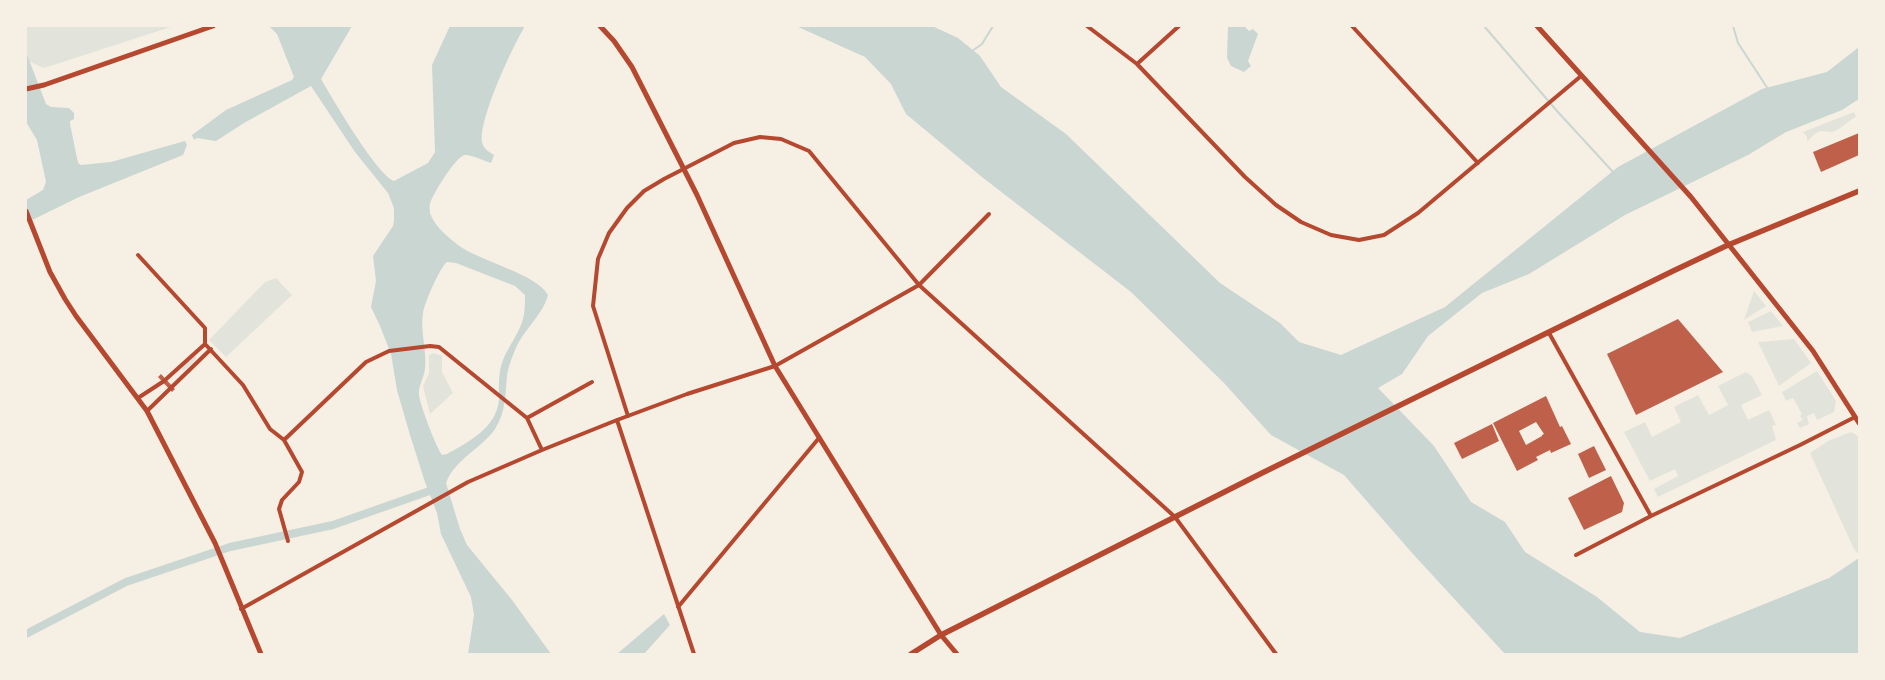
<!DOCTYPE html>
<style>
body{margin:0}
#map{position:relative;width:1885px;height:680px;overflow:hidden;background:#f6efe4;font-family:Karla,sans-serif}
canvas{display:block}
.frame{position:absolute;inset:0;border:27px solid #f6efe4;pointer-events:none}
</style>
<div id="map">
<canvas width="1885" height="680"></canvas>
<div class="frame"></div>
</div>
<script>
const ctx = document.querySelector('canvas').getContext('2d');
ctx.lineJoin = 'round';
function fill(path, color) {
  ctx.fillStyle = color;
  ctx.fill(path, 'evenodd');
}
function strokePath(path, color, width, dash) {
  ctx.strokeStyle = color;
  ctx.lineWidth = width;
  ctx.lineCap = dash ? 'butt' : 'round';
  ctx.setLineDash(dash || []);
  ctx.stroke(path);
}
const green = new Path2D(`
 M 26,26 L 174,26 L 44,68 L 28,61 L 26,52 Z
 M 1854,112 L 1856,117 C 1848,121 1843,127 1835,131 C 1830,133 1827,131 1823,131 C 1815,131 1812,138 1807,141 L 1807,137 L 1803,132 Z
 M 276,278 L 292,295 L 226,357 L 209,340 L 265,282 Z
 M 1754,291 L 1766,306 L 1744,320 Z
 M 1771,311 L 1783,326 L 1752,332 L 1748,322 Z
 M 1794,339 L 1811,363 L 1779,386 L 1758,342 Z
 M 434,353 L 442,356 L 442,372 L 453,393 L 430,414 L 423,386 L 429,373 L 429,355 Z
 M 194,356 L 196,356 L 196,359 L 185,370 L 182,370 L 181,367 Z
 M 1817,371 L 1836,401 L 1834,412 L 1817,420 L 1814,413 L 1807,416 L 1809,424 L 1800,428 L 1797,423 L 1803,420 L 1800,416 L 1802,414 L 1793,398 L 1786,401 L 1782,392 Z
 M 1746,372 L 1752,376 L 1762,395 L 1741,405 L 1748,420 L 1769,410 L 1776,425 L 1772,426 L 1776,440 L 1658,497 L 1654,489 L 1678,476 L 1675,469 L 1650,481 L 1624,432 L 1645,422 L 1652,437 L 1681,422 L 1674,407 L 1698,395 L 1709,415 L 1728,405 L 1718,386 Z
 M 1851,432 L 1858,436 L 1859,441 L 1859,555 L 1854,549 L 1810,453 L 1828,441 Z`);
const water = new Path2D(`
 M 269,26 L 352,26 L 321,79 C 332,98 377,175 394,181 L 428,163 L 435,152 L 432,65 L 450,26 L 525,26 C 512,48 479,118 482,142 C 483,148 489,152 494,155 L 491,163 C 484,161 473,155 465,155 C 456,156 432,195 430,204 C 429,207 430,210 430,213 C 434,226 448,237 458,245 C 479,261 537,274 548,295 C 543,315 523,330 515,350 C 512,358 508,367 507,376 C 505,395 506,412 495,429 C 481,449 455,459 446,483 L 460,529 L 467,545 L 512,600 L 551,654 L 468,654 L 474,615 L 471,597 L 441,534 L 437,513 L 425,482 L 410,435 L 397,390 L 391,354 L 380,326 L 371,307 L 376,281 L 373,256 L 393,226 L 394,220 L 394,208 L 388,193 L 355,152 L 311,86 L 244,123 L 216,141 L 197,138 L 194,140 L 192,135 L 226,110 L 292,80 L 294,77 L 277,34 ZM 447,262 L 456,263 L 515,286 L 525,295 C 525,304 525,314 522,322 C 518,335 508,347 503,360 C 498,373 499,386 499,399 C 497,428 468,442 447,454 L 442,455 C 436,447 420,405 419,395 C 418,386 424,378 425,369 C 427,351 420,331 423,313 C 424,304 440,267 447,262 Z
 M 796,26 L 932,26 L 958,38 L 980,56 L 1001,87 L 1066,134 L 1220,283 L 1280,323 L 1299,342 L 1341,355 L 1445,307 L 1618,167 L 1762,89 L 1827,72 L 1859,47 L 1859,99 L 1842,110 L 1786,132 L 1748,155 L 1625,215 L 1529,274 L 1482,293 L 1428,336 L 1402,374 L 1378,388 L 1434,446 L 1471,502 L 1505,522 L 1525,552 L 1597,597 L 1640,632 L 1680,638 L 1829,578 L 1859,558 L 1859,654 L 1505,654 L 1413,554 L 1344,475 L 1271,435 L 1224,383 L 1131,292 L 982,177 L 906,114 L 891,84 L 865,57 Z
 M 1228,26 L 1244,26 L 1249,31 L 1253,29 L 1258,34 L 1248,61 L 1251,66 L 1244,72 L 1231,66 L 1227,58 Z
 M 26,52 L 46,104 L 51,107 L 69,108 L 74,113 L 74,119 L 70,121 L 70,124 L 78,163 L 81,165 L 111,162 L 185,141 L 187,145 L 183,155 L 79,197 L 26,223 L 26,200 L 43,190 L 46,182 L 37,140 L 26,122 Z
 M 664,614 L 670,625 L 644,654 L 617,654 Z`);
const stream = new Path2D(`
 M 1484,26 L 1557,111 L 1614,173
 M 1733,26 L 1738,43 L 1768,89
 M 972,51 L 982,44 L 993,26`);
const canal = new Path2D(`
 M 26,634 L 126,582 L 230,547 L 333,525 L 438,488`);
const building = new Path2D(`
 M 1859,133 L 1859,155 L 1821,172 L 1813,152 Z
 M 1678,319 L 1723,372 L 1636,415 L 1607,354 Z
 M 161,374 L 175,389 L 172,392 L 158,377 Z
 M 1546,396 L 1560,427 L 1562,426 L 1571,444 L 1551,453 L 1550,450 L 1536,457 L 1538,460 L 1517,471 L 1493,423 ZM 1536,422 L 1544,434 L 1542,435 L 1542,436 L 1526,445 L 1519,431 Z
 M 1492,424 L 1499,441 L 1462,459 L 1454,443 Z
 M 1594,446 L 1606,470 L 1589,478 L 1578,454 Z
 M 1611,476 L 1624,503 L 1622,512 L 1584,530 L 1568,498 Z`);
const minor = new Path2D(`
 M 1087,26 L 1137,64 L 1245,177 L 1276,205 L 1301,222 L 1331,235 L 1359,240 L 1384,235 L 1418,213 L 1581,76
 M 1352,26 L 1478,163
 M 1137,64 L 1179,26
 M 138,255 L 205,328 L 205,344 L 243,385 L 270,429 L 284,440 L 302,472 L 299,482 L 282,500 L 279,509 L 288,541
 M 1549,333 L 1651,516
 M 138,398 L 164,381 L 205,344
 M 147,411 L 211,349
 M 628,416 L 593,306 L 598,259 L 609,233 L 627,208 L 644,191 L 664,179 L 734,143 L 760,137 L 781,139 L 809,151 L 919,285 L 1175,517 L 1276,654
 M 527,418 L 592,382
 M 617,420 L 694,654
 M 284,440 L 366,362 L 389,351 L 430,346 L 439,347 L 527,418 L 542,450
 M 1576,555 L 1651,516 L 1800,445 L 1855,417
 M 678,607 L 819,438
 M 241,609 L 468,482 L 542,450 L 617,420 L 687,394 L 775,366 L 919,285 L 989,214`);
const tertiary = new Path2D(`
 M 600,26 L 614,41 L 632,67 L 697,195 L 775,366 L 941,635 L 957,654
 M 1537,26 L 1691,197 L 1813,351 L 1859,423
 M 26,89 L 44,85 L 213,26
 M 26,211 L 50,272 L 65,299 L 76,316 L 147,411 L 215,543 L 261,654`);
const secondary = new Path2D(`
 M 911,654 L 941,635 L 1260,474 L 1673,271 L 1728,245 L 1859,191`);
fill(green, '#e2e4dc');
fill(water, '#c9d6d2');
strokePath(stream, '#c9d6d2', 2);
strokePath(canal, '#c9d6d2', 8);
fill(building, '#bf614a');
strokePath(minor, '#b5482f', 4);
strokePath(tertiary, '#b5482f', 5);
strokePath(secondary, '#b5482f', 5.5);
</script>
